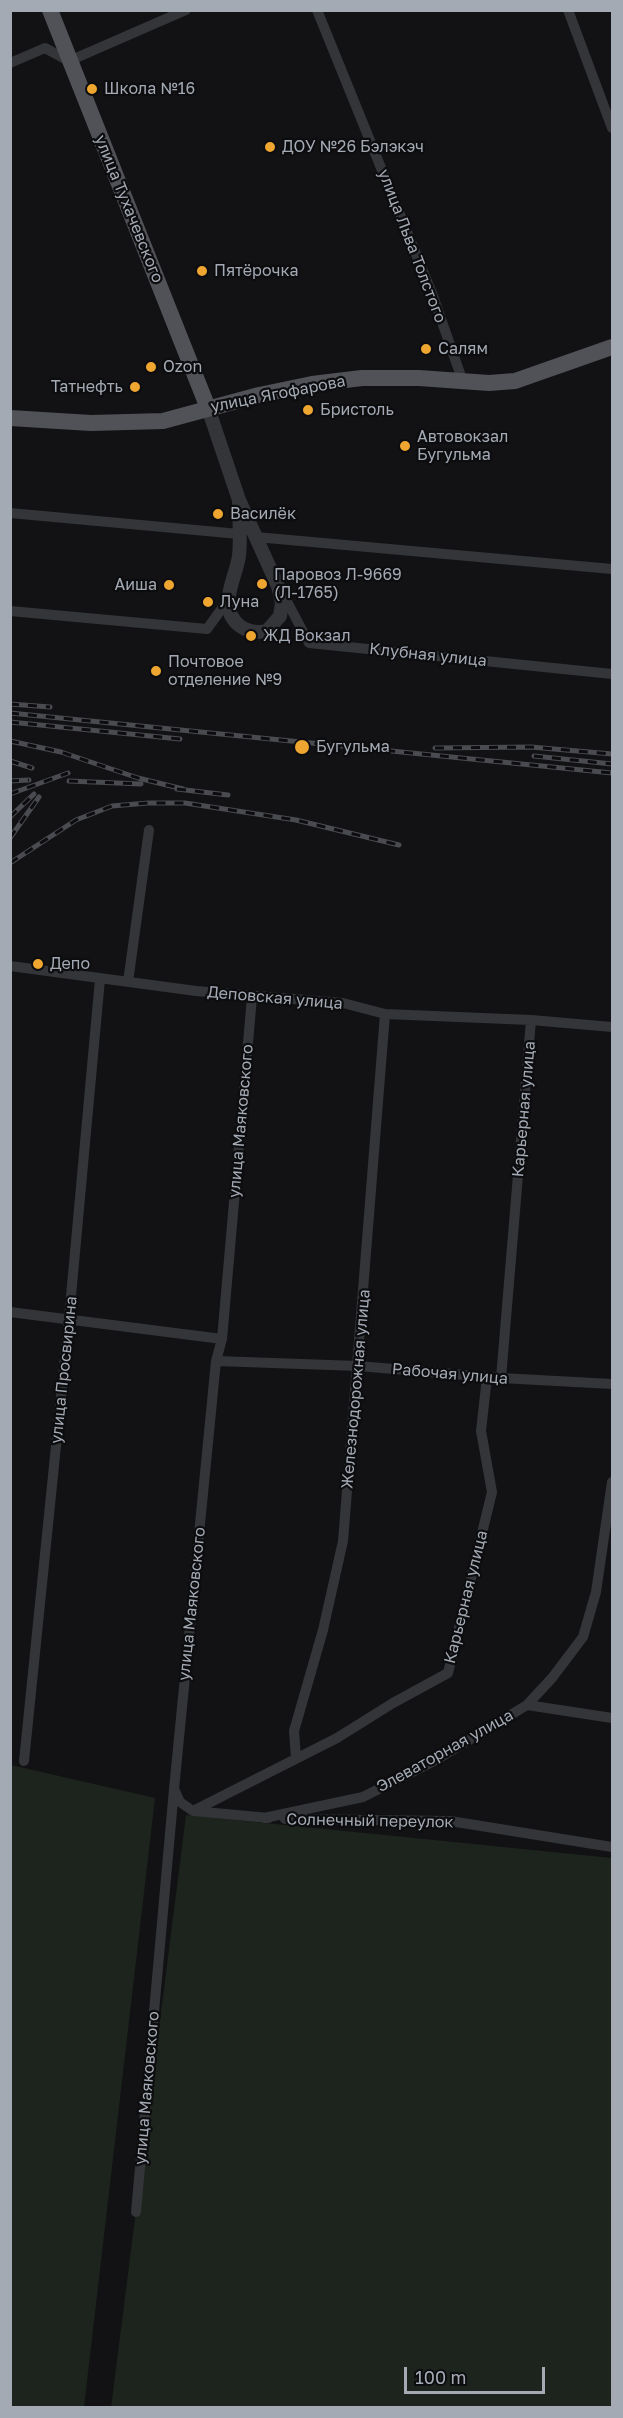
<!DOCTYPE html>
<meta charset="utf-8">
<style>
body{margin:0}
#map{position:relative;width:623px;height:2418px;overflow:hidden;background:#121214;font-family:"Golos Text",sans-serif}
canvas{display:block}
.frame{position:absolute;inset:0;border:12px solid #a4aab4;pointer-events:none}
.scale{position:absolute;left:404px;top:2367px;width:141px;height:27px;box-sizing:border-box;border:3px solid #a4aab4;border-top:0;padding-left:8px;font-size:18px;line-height:21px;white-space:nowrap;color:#a4aab4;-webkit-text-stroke:4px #0d0d0f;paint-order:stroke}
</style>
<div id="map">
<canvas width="623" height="2418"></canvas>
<div class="frame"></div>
<div class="scale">100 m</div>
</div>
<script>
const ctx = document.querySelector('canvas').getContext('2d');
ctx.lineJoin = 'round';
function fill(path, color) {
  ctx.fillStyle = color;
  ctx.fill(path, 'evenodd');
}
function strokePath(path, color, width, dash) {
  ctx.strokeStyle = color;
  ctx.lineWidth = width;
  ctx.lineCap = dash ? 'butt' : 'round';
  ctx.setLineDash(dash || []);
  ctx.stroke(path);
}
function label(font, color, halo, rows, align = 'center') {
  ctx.font = font + ' "Golos Text",sans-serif';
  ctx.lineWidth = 4.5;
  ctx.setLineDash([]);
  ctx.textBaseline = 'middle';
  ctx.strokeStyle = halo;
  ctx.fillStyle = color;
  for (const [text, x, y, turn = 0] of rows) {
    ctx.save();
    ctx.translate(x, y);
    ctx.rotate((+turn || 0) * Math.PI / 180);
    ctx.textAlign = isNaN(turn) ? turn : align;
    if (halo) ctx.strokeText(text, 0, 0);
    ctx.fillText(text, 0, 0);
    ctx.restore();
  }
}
const green = new Path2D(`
 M 11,1765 L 155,1798 L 84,2407 L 11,2407 Z
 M 186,1815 L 612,1858 L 612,2407 L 111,2408 Z`);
const minor = new Path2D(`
 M 317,10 L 433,296 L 463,382
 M 568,10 L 612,128
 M 10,63 L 45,48 L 69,61 L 186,10
 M 10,513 L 239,534
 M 256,537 L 612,569
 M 283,594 L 309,643 L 612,674
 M 10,611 L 207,629 L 228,600
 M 10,966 L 196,991 L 343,1003 L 385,1014 L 531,1020 L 612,1027
 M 128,982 L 149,830
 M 10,1312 L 222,1339
 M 216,1361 L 358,1366 L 501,1378 L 612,1384
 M 501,1378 L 531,1020
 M 527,1705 L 612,1718
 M 296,1758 L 294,1731 L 323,1630 L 343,1541 L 385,1014
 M 24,1761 L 69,1318 L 100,979
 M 175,1791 L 180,1802 L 193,1811 L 269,1818
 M 193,1811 L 337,1738 L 393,1703 L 448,1673 L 492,1492 L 481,1431 L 487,1377
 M 264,1818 L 363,1797 L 436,1760 L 527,1705 L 552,1678 L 583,1637 L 596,1592 L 612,1482
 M 285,1819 L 450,1821 L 612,1847
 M 136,2212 L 174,1789 L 216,1361 L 222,1339 L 252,997`);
const tertiary = new Path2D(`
 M 208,408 L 239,500 L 278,586 L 282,603 L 280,616 L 267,631 C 257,633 248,632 240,626 C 216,608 236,578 239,556 C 241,538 239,518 239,500`);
const primary = new Path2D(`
 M 50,10 L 208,408
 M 10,418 L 91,423 L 163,421 L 259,395 L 312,384 L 362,378 L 419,378 L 489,383 L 515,381 L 612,347`);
const rail = new Path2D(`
 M 10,704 L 50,707
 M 10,713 L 612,773
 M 10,722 L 180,739
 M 10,741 L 61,752 L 138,778 L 183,789
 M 435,748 L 531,747 L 612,754
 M 534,756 L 612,764
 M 10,761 L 32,768
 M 10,781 L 29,780
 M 69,781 L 141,784
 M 177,789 L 228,795
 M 10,794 L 68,773
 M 10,817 L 34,794
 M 10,838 L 39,797
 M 10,863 L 76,820 L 112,806 L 148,803 L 185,803 L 296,820 L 399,845`);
const markers = [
 [92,89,6,"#eea630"],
 [270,147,6,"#eea630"],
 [202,271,6,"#eea630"],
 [426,349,6,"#eea630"],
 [151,367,6,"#eea630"],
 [135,387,6,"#eea630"],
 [308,410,6,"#eea630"],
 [405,446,6,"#eea630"],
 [218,514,6,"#eea630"],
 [262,584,6,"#eea630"],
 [169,585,6,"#eea630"],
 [208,602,6,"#eea630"],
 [251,636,6,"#eea630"],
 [156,671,6,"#eea630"],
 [302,747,8,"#eea630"],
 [38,964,6,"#eea630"]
];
const poiNames = [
 ["Школа №16",104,89],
 ["ДОУ №26 Бэлэкэч",282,147],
 ["Пятёрочка",214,271],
 ["Салям",438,349],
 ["Ozon",163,367],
 ["Татнефть",123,387,"right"],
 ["Бристоль",320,410],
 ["Автовокзал",417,437],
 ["Бугульма",417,455],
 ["Василёк",230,514],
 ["Паровоз Л-9669",274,575],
 ["(Л-1765)",274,593],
 ["Аиша",157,585,"right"],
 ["Луна",220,602],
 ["ЖД Вокзал",263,636],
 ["Почтовое",168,662],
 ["отделение №9",168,680],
 ["Бугульма",316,747],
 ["Депо",50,964]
];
const streetNames = [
 ["улица Тухачевского",129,209,68],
 ["улица Льва Толстого",412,246,69],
 ["улица Ягофарова",278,394,-11],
 ["Клубная улица",428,655,6],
 ["Деповская улица",275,998,5],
 ["Карьерная улица",524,1109,-85],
 ["улица Маяковского",241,1121,-85],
 ["улица Просвирина",64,1370,-84],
 ["Рабочая улица",450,1374,5],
 ["Железнодорожная улица",356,1389,-85],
 ["Карьерная улица",466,1597,-76],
 ["улица Маяковского",192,1604,-84],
 ["Элеваторная улица",445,1751,-29],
 ["Солнечный переулок",370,1821,1],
 ["улица Маяковского",147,2088,-85]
];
fill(green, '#1d241d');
strokePath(minor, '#333539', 10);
strokePath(tertiary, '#333539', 14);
strokePath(primary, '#505258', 16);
strokePath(rail, '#494b50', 5);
strokePath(rail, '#0d0d0f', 3, [9]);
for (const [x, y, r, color] of markers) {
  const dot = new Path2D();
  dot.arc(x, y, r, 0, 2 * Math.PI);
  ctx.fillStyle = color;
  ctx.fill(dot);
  strokePath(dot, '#0d0d0f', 2);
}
label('16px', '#a4aab4', '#0d0d0f', poiNames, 'left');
label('16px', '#a4aab4', '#0d0d0f', streetNames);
</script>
